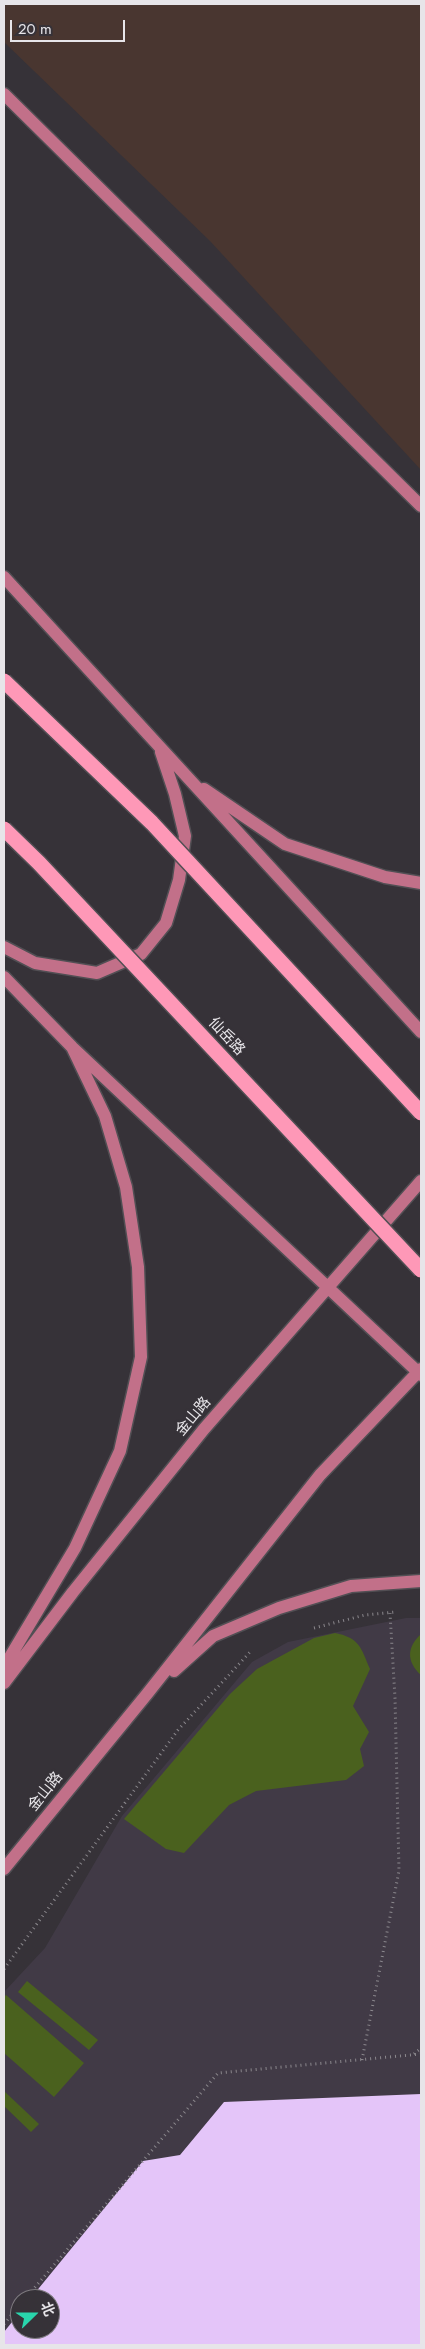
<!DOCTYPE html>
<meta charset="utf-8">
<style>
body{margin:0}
#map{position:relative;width:425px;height:2349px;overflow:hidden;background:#363238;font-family:Jost,"Noto Sans SC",sans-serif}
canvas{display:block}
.frame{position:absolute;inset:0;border:5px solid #e7e5e9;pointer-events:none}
.north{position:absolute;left:10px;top:2289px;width:50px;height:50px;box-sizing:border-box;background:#363238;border:1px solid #7d7a7f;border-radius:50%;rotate:68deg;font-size:14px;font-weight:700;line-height:20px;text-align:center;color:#e7e5e9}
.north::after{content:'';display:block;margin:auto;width:18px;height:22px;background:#29d5ac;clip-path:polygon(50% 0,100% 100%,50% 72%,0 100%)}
.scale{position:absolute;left:10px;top:20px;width:115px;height:22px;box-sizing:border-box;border:2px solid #e7e5e9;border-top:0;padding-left:6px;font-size:15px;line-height:18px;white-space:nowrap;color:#e7e5e9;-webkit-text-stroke:4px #363238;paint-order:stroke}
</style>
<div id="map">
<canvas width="425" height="2349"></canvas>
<div class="frame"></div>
<div class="north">北</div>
<div class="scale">20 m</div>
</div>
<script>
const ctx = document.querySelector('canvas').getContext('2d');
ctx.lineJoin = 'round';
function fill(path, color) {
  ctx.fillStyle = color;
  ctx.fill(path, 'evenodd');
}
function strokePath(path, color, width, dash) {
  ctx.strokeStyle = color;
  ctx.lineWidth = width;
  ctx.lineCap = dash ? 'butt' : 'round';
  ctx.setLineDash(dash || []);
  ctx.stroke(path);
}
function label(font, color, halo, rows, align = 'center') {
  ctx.font = font + ' Jost,"Noto Sans SC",sans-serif';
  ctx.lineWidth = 5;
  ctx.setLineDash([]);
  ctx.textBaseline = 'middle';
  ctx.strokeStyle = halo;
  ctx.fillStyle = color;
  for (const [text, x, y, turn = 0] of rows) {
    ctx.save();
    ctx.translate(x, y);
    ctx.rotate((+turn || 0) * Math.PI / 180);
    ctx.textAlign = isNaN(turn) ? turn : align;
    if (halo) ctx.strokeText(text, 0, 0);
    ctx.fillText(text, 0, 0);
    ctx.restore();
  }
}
const built = new Path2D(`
 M 406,1618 L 421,1618 L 421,2345 L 4,2345 L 4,1992 L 45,1948 L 122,1816 L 252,1662 L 288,1642 ZM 20,2299 L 50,2299 L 50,2329 L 20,2329 Z`);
const medical = new Path2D(`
 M 4,4 L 421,4 L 421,470 L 210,241 L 4,42 Z`);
const green = new Path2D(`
 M 335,1633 C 360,1638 361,1648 370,1669 L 353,1706 L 369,1732 L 360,1749 L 364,1766 L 346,1780 L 256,1791 L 229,1805 L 184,1853 L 166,1849 L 124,1819 L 230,1694 L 257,1669 L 314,1638 Z
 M 421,1634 L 421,1675 C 406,1661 407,1647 421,1634 Z
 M 27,1981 L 98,2040 L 89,2050 L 18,1992 Z
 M 6,1995 L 84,2063 L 54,2097 L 4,2053 L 4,1997 Z
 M 4,2091 L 39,2124 L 31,2132 L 4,2106 Z`);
const building = new Path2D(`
 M 421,2094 L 421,2345 L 4,2345 L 4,2332 L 20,2312 L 20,2329 L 50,2329 L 50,2299 L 30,2299 L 143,2161 L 180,2155 L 224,2102 Z`);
const path = new Path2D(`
 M 314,1628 L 365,1615 L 396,1612
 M 4,1969 L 178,1730 L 251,1651
 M 414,2054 L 421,2048
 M 362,2060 L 399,1871 L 395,1698 L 390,1613
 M 25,2299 L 218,2073 L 421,2054
 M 4,2324 L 20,2305`);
const secondary = new Path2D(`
 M 4,94 L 421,506
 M 4,577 L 421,1032
 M 204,789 L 285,844 L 385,877 L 421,883
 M 4,947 L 35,963 L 97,973 L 141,954 L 166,923 L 179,880 L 185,836 L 175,794 L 161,752
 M 4,977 L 72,1047 L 421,1375
 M 4,1667 L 75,1548 L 120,1451 L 141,1357 L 138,1267 L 126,1187 L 105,1116 L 72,1047
 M 174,1671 L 213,1636 L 279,1608 L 351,1586 L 421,1581
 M 4,1683 L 73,1592 L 204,1429 L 421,1181
 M 4,1869 L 147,1694 L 320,1475 L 421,1369`);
const highwayBridge = new Path2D(`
 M 4,681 L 152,823 L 421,1113
 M 4,829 L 39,863 L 421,1270`);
const streetNames = [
 ["仙岳路",226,1037,47],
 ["金山路",194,1417,-50],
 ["金山路",46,1792,-51]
];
fill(built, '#413a46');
fill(medical, '#493630');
fill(green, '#4a611e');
fill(building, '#e4c5f9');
strokePath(secondary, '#524f54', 15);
strokePath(path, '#8b888d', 3, [1, 4]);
strokePath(secondary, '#c27089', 12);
strokePath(highwayBridge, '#524f54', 18, []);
strokePath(highwayBridge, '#fe98b7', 15);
label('15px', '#e7e5e9', '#363238', streetNames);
</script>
